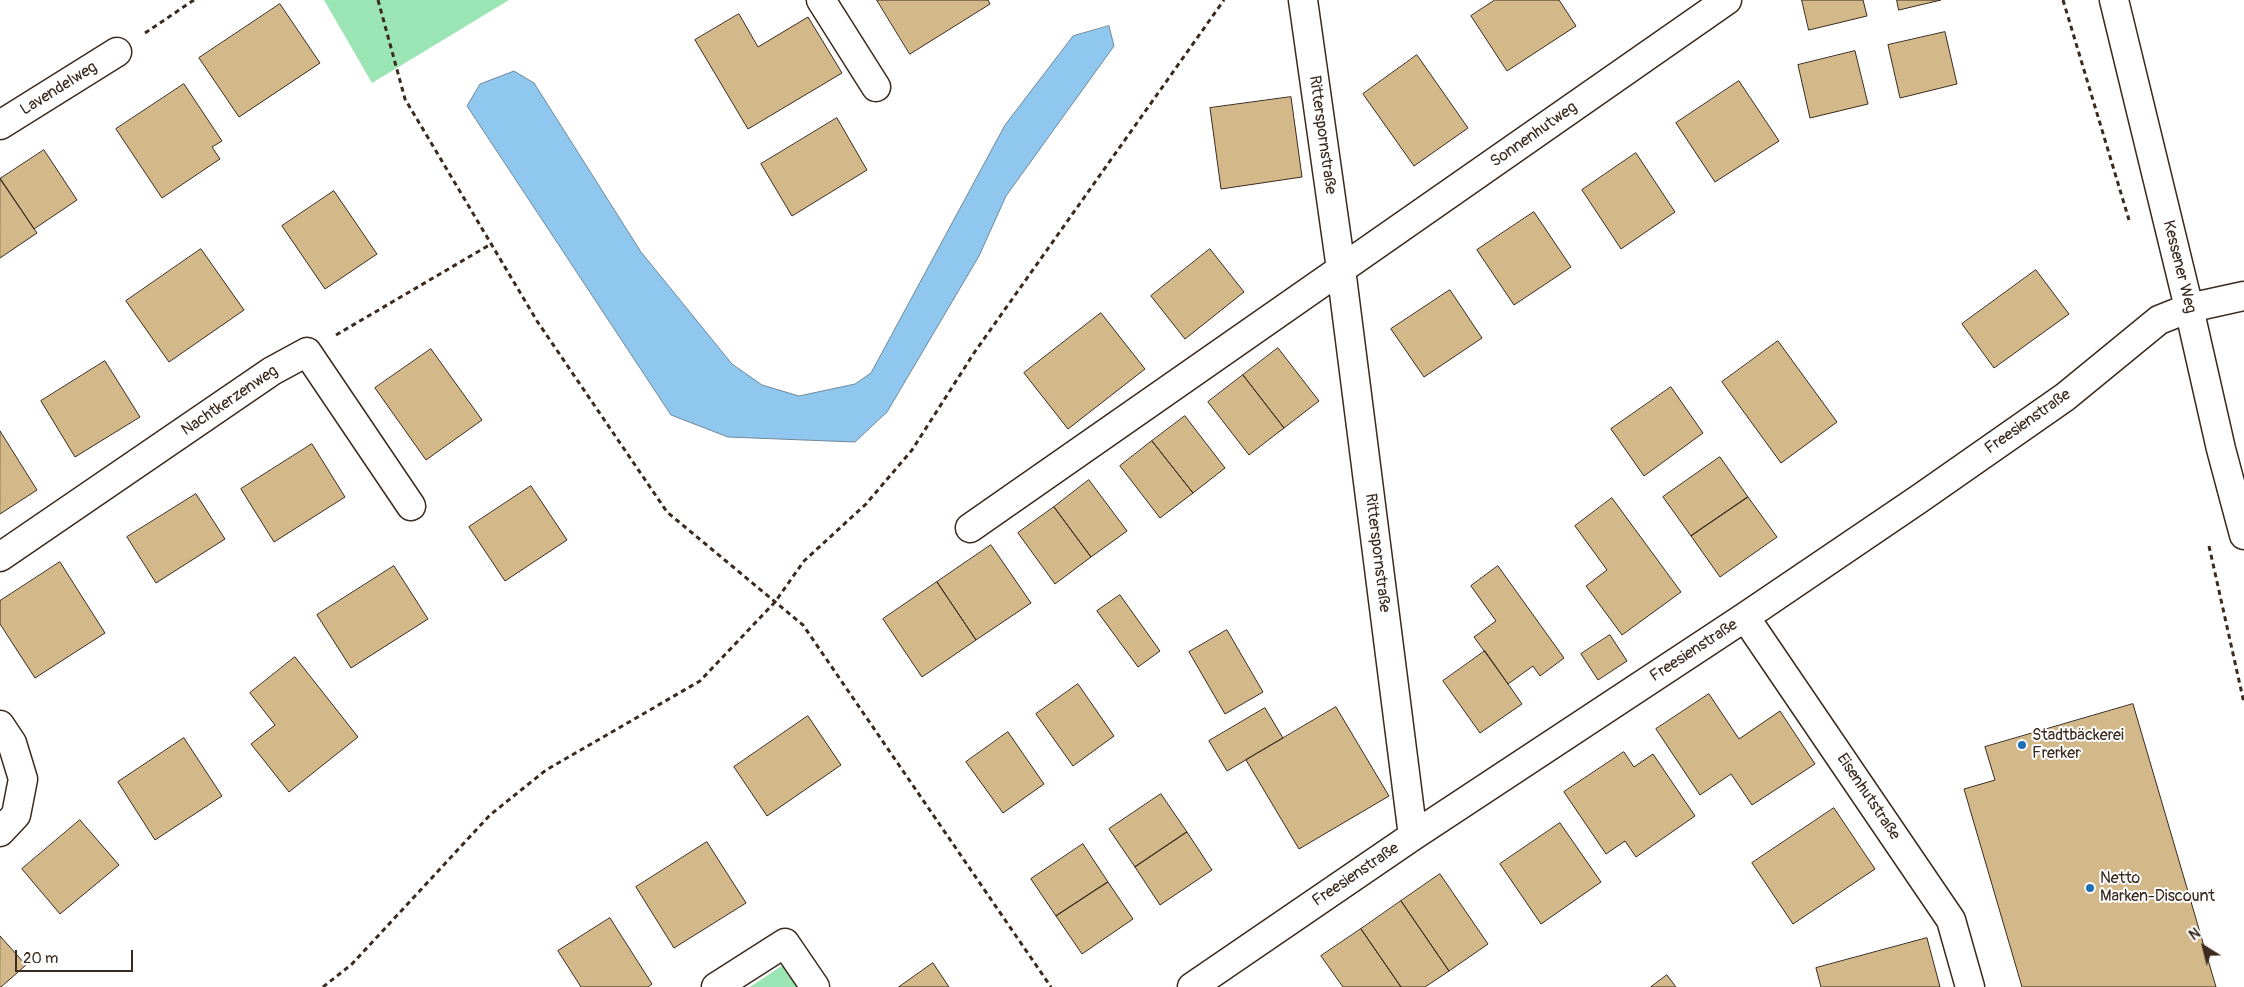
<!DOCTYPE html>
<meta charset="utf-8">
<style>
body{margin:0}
#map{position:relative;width:2244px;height:987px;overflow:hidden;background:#fff;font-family:Pangolin,sans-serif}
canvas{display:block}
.north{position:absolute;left:2179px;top:922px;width:50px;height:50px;-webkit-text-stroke:4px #fff;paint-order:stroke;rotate:324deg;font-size:14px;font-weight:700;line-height:20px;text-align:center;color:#3b2a1e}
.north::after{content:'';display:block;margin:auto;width:18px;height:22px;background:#3b2a1e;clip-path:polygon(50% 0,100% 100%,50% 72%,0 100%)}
.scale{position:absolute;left:15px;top:950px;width:118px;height:22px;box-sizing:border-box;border:2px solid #3b2a1e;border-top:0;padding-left:6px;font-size:15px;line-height:18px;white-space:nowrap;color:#3b2a1e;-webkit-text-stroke:4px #fff;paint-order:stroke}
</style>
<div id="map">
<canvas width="2244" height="987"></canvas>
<div class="north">N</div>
<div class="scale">20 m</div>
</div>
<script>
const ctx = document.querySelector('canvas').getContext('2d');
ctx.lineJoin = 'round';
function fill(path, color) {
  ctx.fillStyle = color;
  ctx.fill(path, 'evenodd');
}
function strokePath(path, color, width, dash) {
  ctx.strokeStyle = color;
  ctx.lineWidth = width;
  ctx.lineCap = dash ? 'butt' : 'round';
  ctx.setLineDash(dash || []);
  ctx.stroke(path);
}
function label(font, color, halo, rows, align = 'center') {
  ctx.font = font + ' Pangolin,sans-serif';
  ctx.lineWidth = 4;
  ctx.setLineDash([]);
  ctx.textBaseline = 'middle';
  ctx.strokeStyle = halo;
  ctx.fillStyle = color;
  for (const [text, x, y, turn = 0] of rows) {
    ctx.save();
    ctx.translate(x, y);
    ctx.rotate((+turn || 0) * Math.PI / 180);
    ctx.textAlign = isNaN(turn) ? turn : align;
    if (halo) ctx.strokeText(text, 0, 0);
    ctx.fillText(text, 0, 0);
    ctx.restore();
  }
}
const green = new Path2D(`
 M 324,0 L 509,0 L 372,83 Z
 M 786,963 L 803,987 L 750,987 Z`);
const water = new Path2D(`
 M 1109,26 L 1114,46 L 1006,196 L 979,256 L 887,412 L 855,442 L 728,437 L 671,415 L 467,106 L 480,84 L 514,71 L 534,83 L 641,252 L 732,364 L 762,385 L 799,396 L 855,384 L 871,373 L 1005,125 L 1073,36 Z`);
const building = new Path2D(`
 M 877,0 L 988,0 L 990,4 L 910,54 Z
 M 1495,0 L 1559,0 L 1576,26 L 1507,71 L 1471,16 Z
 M 1802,0 L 1863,0 L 1867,16 L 1809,30 Z
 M 1897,0 L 1941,0 L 1899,10 Z
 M 280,4 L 320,63 L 239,117 L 199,58 Z
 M 739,14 L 758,47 L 808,17 L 842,73 L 748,129 L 695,40 Z
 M 1945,32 L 1957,84 L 1900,98 L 1888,45 Z
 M 1855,51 L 1868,104 L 1810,118 L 1798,65 Z
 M 1417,55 L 1468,128 L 1414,166 L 1363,94 Z
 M 1739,81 L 1779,141 L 1715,182 L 1676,123 Z
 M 184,84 L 222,141 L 212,147 L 220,159 L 162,198 L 116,129 Z
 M 1291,97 L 1302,177 L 1221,189 L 1210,108 Z
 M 837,118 L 867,170 L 792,216 L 761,164 Z
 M 44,150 L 77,200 L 34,229 L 0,179 Z
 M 1636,153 L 1675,212 L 1621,249 L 1582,190 Z
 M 0,178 L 37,233 L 0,258 Z
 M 334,191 L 377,254 L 325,289 L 282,226 Z
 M 1534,212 L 1571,267 L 1514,305 L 1477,250 Z
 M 201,249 L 244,310 L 169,362 L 126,301 Z
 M 1210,249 L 1244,292 L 1185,339 L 1151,296 Z
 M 2036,270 L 2069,314 L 1994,368 L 1962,324 Z
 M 1450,290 L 1482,338 L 1424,377 L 1391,329 Z
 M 1101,313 L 1145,369 L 1068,429 L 1024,373 Z
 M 1778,341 L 1837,422 L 1781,463 L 1722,382 Z
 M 1278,348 L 1319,401 L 1284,428 L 1243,375 Z
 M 431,349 L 482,420 L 426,460 L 375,388 Z
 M 105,361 L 140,417 L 75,457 L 41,401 Z
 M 1243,375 L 1284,428 L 1249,455 L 1208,402 Z
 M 1671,387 L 1703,433 L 1644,476 L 1611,429 Z
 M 1185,416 L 1225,468 L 1193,493 L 1152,441 Z
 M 0,431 L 37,490 L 0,514 Z
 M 1152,441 L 1193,493 L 1160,518 L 1120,466 Z
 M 312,444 L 345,497 L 274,542 L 241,489 Z
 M 1720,457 L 1748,497 L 1691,536 L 1663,497 Z
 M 1089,480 L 1127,531 L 1091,557 L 1054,507 Z
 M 531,486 L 567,540 L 505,581 L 469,527 Z
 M 196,494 L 225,539 L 156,583 L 127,537 Z
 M 1748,497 L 1777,537 L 1720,577 L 1691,536 Z
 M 1612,498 L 1681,592 L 1622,635 L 1586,586 L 1607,570 L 1575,526 Z
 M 1054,507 L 1091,557 L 1055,584 L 1018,533 Z
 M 991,545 L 1031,603 L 976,640 L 937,582 Z
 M 60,562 L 105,633 L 35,678 L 0,624 L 0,601 Z
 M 394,566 L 428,619 L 351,668 L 317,615 Z
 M 1498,566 L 1564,658 L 1540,676 L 1533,666 L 1508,684 L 1474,637 L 1496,621 L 1471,586 Z
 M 937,582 L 976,640 L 922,677 L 883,619 Z
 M 1120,595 L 1160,651 L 1138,667 L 1097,611 Z
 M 1227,630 L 1263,692 L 1225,714 L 1189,652 Z
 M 1610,635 L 1627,661 L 1598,680 L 1581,654 Z
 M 1485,651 L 1522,704 L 1480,733 L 1443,681 Z
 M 295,657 L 358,737 L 289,792 L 251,744 L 275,725 L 250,693 Z
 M 1078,684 L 1114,736 L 1073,766 L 1036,714 Z
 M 1709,694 L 1739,739 L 1780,711 L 1815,764 L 1752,805 L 1731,774 L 1700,795 L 1656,729 Z
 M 2133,704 L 2216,987 L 2022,987 L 1964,789 L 1995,780 L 1985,747 Z
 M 1336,707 L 1389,796 L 1299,849 L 1246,760 Z
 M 1265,708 L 1283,738 L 1227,771 L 1209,741 Z
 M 808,716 L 841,765 L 767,816 L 734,767 Z
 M 1008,732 L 1044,784 L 1003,813 L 966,762 Z
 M 184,738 L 222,796 L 155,840 L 118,782 Z
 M 1624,752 L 1634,767 L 1653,754 L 1695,816 L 1636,857 L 1625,841 L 1606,854 L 1564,792 Z
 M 1161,794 L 1187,832 L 1135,867 L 1109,829 Z
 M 1834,808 L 1875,869 L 1793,924 L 1752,863 Z
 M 80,820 L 119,865 L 60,914 L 22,869 Z
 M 1560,823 L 1601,882 L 1541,924 L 1500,864 Z
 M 1187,832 L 1212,870 L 1160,905 L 1135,867 Z
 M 707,842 L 746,903 L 674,948 L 636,887 Z
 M 1083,844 L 1108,882 L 1056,916 L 1031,879 Z
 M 1440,874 L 1488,944 L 1449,971 L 1401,901 Z
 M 1108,882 L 1133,919 L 1082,954 L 1056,916 Z
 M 1401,901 L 1449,971 L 1425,987 L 1401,987 L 1361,929 Z
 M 610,918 L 652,984 L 648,987 L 581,987 L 558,951 Z
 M 1361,929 L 1401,987 L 1343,987 L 1321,956 Z
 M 0,936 L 26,965 L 1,987 L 0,987 Z
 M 1927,938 L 1940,987 L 1821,987 L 1816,968 Z
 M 933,963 L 949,987 L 899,987 Z
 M 1667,975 L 1676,987 L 1651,987 Z`);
const path = new Path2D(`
 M 378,0 L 405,99 L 537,321 L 667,512 L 803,625 L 1051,987
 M 2063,0 L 2129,220
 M 145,33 L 194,0
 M 336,335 L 491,244
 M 2209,546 L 2244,703
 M 323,987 L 352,964 L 490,815 L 546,770 L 700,681 L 775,602 L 804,561 L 866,504 L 912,450 L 974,353 L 1224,0`);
const minor = new Path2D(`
 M 821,0 L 876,87
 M 1303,0 L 1341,269 L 1413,836
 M 2114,0 L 2189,308 L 2221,449 L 2244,535
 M 0,125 L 117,52
 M 970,528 L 1727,0
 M 0,557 L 272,371 L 307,352 L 411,506
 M 1745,617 L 1951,920 L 1970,987
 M 0,725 L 12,743 L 23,779 L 16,815 L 0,832
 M 716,987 L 785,943 L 815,987
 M 1192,987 L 1413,836 L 1745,617 L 1919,499 L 2065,397 L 2159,320 L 2189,308 L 2244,296`);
const markers = [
 [2022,745,5,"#1f6fb2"],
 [2090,888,5,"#1f6fb2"]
];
const streetNames = [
 ["Lavendelweg",59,89,-32],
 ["Ritterspornstraße",1322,135,82],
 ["Sonnenhutweg",1534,135,-35],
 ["Kessener Weg",2179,267,76],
 ["Nachtkerzenweg",230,401,-34],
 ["Freesienstraße",2028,422,-35],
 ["Ritterspornstraße",1377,553,83],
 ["Freesienstraße",1694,651,-33],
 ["Eisenhutstraße",1868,797,56],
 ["Freesienstraße",1356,875,-34]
];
const poiNames = [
 ["Stadtbäckerei",2032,736],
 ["Frerker",2032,754],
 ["Netto",2100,879],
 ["Marken-Discount",2100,897]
];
fill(green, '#9be4b3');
fill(water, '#90c7ee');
strokePath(water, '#6e889b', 1);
fill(building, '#d3b989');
strokePath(building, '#3b2a1e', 1);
strokePath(minor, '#3b2a1e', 31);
strokePath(path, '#3b2a1e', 3, [5, 4]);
strokePath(minor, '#fff', 28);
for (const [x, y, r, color] of markers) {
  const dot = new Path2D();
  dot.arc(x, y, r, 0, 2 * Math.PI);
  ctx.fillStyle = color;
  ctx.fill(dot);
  strokePath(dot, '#fff', 2);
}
label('16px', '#3b2a1e', '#fff', streetNames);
label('16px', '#3b2a1e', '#fff', poiNames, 'left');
</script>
